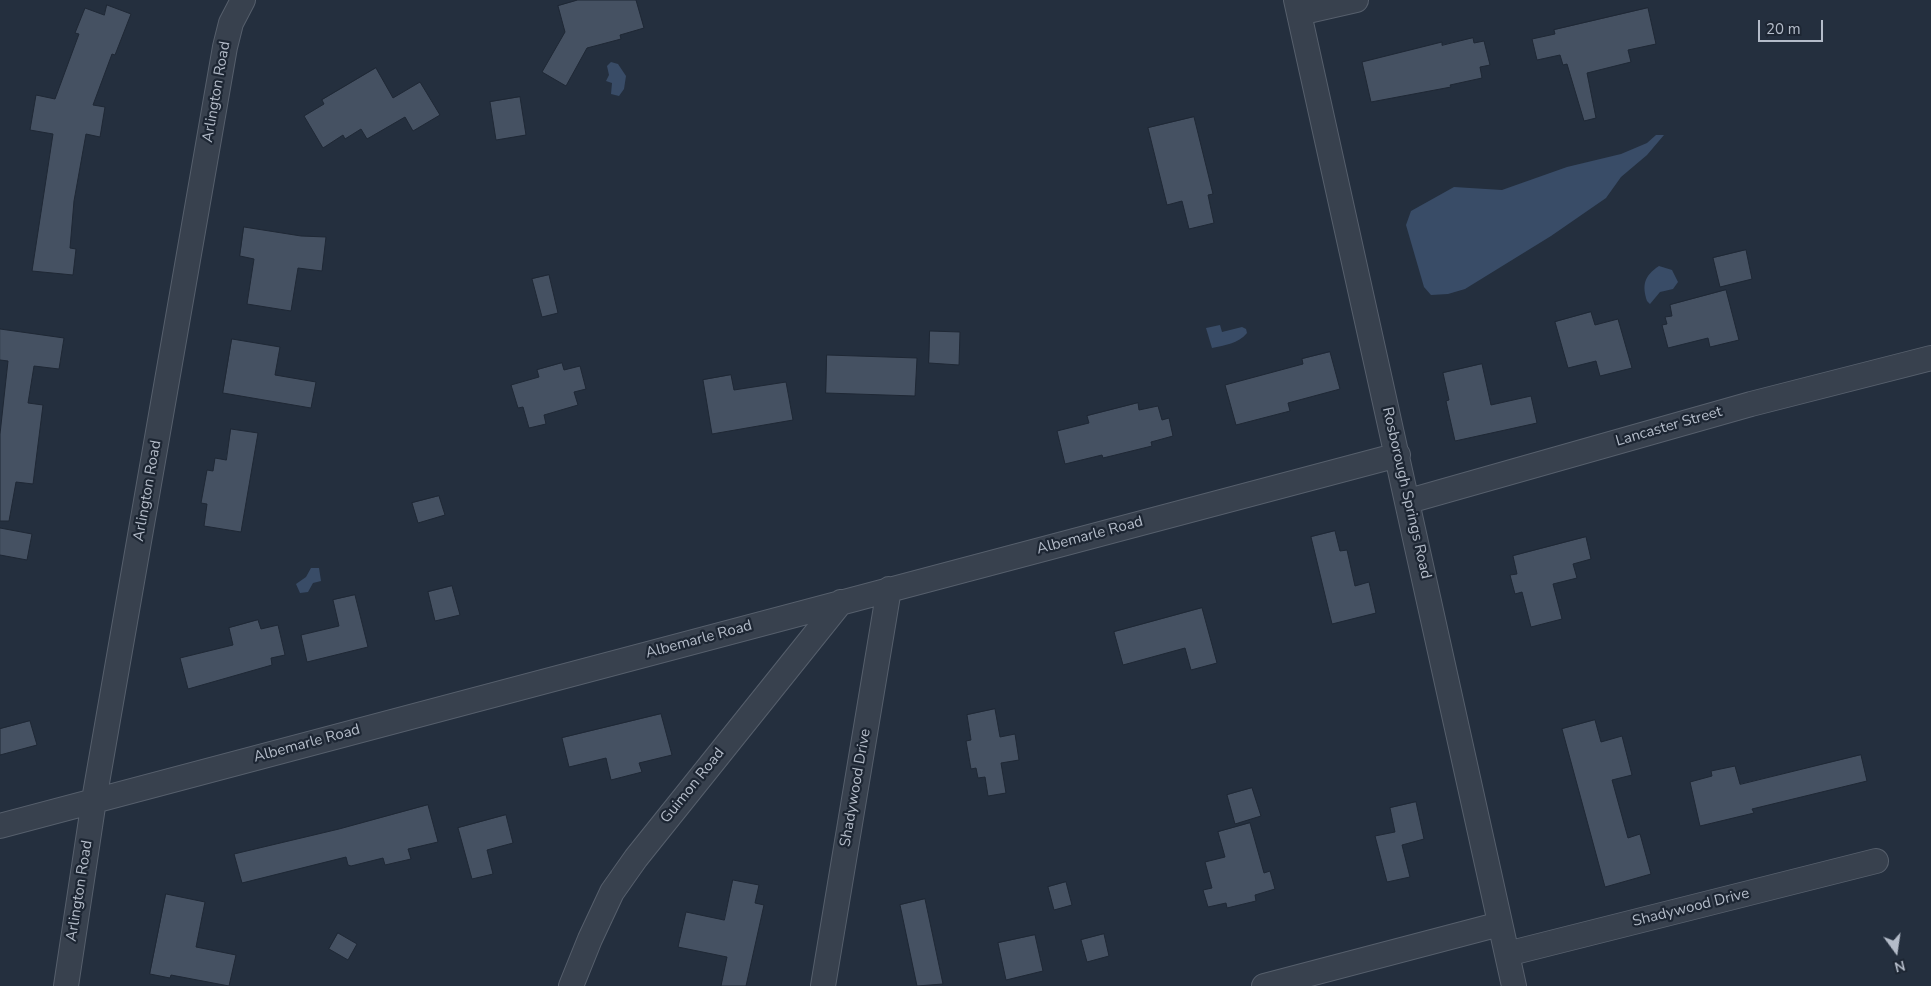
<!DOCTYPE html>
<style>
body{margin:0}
#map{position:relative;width:1931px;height:986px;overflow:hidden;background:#242f3e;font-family:"Nunito Sans",sans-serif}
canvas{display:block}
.north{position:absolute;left:1871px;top:926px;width:50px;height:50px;-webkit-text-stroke:4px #1d2633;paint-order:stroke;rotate:166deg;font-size:14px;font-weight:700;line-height:20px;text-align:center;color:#b4bcc9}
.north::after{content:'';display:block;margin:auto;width:18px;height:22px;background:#b4bcc9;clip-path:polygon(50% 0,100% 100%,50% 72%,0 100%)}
.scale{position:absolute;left:1758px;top:20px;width:65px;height:22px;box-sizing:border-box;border:2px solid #b4bcc9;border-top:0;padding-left:6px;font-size:15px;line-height:18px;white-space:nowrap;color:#b4bcc9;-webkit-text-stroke:4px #1d2633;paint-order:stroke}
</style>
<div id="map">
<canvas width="1931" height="986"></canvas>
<div class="north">N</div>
<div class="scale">20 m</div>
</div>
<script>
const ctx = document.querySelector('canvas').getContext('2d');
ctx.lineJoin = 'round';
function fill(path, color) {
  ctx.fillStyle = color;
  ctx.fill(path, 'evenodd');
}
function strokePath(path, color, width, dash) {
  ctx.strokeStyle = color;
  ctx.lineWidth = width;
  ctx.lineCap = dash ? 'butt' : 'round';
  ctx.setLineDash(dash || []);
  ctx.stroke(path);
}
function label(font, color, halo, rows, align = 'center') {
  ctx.font = font + ' "Nunito Sans",sans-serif';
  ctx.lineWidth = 4.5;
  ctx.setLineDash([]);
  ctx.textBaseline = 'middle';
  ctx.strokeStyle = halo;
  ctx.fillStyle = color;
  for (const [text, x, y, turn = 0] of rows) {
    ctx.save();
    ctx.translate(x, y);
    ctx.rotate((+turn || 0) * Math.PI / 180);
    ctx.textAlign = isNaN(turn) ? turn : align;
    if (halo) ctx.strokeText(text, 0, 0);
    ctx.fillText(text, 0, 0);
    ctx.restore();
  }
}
const water = new Path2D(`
 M 611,62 L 618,64 L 626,76 L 624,89 L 619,96 L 611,94 L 612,83 L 606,81 L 609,75 L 607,66 Z
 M 1656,135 L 1664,135 L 1647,155 L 1621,177 L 1606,198 L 1551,236 L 1465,289 L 1448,294 L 1431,295 L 1424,287 L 1406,225 L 1411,211 L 1454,187 L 1502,190 L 1567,167 L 1621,154 L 1647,143 Z
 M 1659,266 L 1672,270 L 1678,282 L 1673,289 L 1660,292 L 1650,304 L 1647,301 C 1642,285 1644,276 1659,266 Z
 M 1220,325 L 1222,332 L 1242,327 L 1246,329 L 1247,333 C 1238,344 1225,345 1212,348 L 1206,328 Z
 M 311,568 L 319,568 L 321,581 L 313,583 L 308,592 L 300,593 L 296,584 L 306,577 Z`);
const building = new Path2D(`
 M 578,0 L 636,0 L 644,28 L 620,35 L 621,39 L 587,48 L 566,86 L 542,72 L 565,32 L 558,6 Z
 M 107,5 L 131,14 L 115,55 L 112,54 L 93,105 L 105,107 L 100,137 L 86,134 L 74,201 L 70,248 L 76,249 L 73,275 L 32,271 L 53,134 L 30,130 L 36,95 L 55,99 L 79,34 L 75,33 L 85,8 L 104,15 Z
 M 1648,8 L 1656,44 L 1628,50 L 1631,62 L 1587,73 L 1596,118 L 1584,121 L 1567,64 L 1563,65 L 1560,55 L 1537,60 L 1532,39 L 1555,34 L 1554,30 Z
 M 1473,38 L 1474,43 L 1484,41 L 1490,65 L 1480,67 L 1482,78 L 1450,85 L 1451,87 L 1371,102 L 1362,62 L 1442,42 L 1442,45 Z
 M 376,68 L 393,98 L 420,82 L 440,115 L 413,131 L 405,117 L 367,139 L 361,129 L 345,139 L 343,135 L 323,148 L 304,116 L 324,104 L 322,100 Z
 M 520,97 L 526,135 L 496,140 L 490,102 Z
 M 1194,117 L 1213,194 L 1208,195 L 1214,223 L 1189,229 L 1182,201 L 1167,205 L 1148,128 Z
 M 244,227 L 301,236 L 326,237 L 322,271 L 298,268 L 291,311 L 247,304 L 254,259 L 240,256 Z
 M 1746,250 L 1752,279 L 1720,287 L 1713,258 Z
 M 549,275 L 558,313 L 542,317 L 532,279 Z
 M 1726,290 L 1739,340 L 1710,347 L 1708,338 L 1668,348 L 1662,325 L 1667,324 L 1665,317 L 1672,316 L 1670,305 Z
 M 1591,312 L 1595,325 L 1618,319 L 1632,368 L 1600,376 L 1596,361 L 1568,368 L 1555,322 Z
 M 0,329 L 64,338 L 59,369 L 34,366 L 28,403 L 43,405 L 33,484 L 16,482 L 9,521 L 0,521 L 0,434 L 8,361 L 0,360 Z
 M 930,331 L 960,332 L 959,365 L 929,363 Z
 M 232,339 L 280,347 L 275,375 L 316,382 L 311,408 L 223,393 Z
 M 1330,352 L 1340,389 L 1288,403 L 1290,411 L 1236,425 L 1225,385 L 1303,364 L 1302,359 Z
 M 827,355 L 917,358 L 915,396 L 826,393 Z
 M 562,363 L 564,370 L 580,366 L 586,389 L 574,392 L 578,405 L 544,415 L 546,424 L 529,428 L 523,407 L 518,408 L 511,385 L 539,377 L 537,370 Z
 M 1482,364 L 1491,405 L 1531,396 L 1537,423 L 1455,441 L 1446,401 L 1449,400 L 1443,373 Z
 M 731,375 L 734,390 L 786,382 L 793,420 L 712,434 L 703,380 Z
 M 1138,403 L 1139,410 L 1158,406 L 1162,420 L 1169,418 L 1173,436 L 1151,442 L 1152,446 L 1103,458 L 1102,455 L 1065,464 L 1057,431 L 1089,423 L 1087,416 Z
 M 231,429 L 258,433 L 241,532 L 204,526 L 207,504 L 201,503 L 207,470 L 213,471 L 215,458 L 226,460 Z
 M 439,496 L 445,515 L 418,523 L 412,503 Z
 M 0,528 L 32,534 L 27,560 L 0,555 Z
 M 1335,531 L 1340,551 L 1347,550 L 1355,586 L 1369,582 L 1376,613 L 1332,624 L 1311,537 Z
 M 1586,537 L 1591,559 L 1573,564 L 1577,578 L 1553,584 L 1562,619 L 1531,627 L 1522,592 L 1515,594 L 1510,575 L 1517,574 L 1513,556 Z
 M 452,586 L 460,615 L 435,621 L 428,592 Z
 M 355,595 L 368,647 L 307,662 L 301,635 L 339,626 L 333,600 Z
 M 1202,608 L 1217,663 L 1191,670 L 1185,648 L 1123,665 L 1114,632 Z
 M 258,620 L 261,629 L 278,625 L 285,655 L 271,658 L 272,665 L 188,689 L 180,658 L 233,645 L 229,628 Z
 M 995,709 L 1000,737 L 1015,734 L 1019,760 L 1001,763 L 1006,793 L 988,796 L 985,777 L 978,778 L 976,768 L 971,769 L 966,741 L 971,740 L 967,715 Z
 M 661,714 L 672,755 L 639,763 L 642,772 L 611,780 L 606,758 L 569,767 L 562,738 Z
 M 1595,720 L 1601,742 L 1622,736 L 1632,775 L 1612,780 L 1628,838 L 1640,834 L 1651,874 L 1605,887 L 1562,729 Z
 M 30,721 L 37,745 L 0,755 L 0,729 Z
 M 1861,755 L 1867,781 L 1752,809 L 1754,813 L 1700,826 L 1690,782 L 1712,776 L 1711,771 L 1735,766 L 1740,784 Z
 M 1252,788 L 1261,816 L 1235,824 L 1227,795 Z
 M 1416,802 L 1424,839 L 1402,845 L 1410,877 L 1387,882 L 1375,836 L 1395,832 L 1390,808 Z
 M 428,805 L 438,842 L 408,849 L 411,859 L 385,865 L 383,858 L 351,866 L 348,865 L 346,857 L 242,883 L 234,854 L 339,829 Z
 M 506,815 L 513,843 L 487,850 L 493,874 L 472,879 L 458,828 Z
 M 1250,823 L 1264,873 L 1270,871 L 1275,889 L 1255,895 L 1256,901 L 1227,908 L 1226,903 L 1208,907 L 1203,890 L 1212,888 L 1205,862 L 1225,857 L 1218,832 Z
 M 733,880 L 759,885 L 755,903 L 764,905 L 746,986 L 721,986 L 727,957 L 678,947 L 686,912 L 724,920 Z
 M 1066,882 L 1072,905 L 1054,910 L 1048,887 Z
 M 166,894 L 205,902 L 196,947 L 236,955 L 229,986 L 171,975 L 170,978 L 150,974 Z
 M 925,899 L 943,984 L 917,986 L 900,905 Z
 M 338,933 L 357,944 L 348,960 L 329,949 Z
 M 1104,934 L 1109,956 L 1087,962 L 1081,940 Z
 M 1035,935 L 1043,971 L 1006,980 L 998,943 Z`);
const street = new Path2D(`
 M 1296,0 L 1514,986
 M 1299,13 L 1356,0
 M 1409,501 L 1751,404 L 1931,358
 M 0,826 L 1398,455
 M 1507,954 L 1876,861
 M 66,986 L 94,800 L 225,47 L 231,23 L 243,0
 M 571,986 L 590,939 L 612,892 L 636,858 L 841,602
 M 823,986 L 889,589
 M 1264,986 L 1500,924`);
const streetNames = [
 ["Arlington Road",217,92,-80],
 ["Lancaster Street",1669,427,-16],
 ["Arlington Road",148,491,-80],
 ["Rosborough Springs Road",1406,493,77],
 ["Albemarle Road",1090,536,-15],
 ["Albemarle Road",699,640,-15],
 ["Albemarle Road",307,744,-15],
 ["Guimon Road",693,786,-51],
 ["Shadywood Drive",856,788,-80],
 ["Arlington Road",80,891,-81],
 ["Shadywood Drive",1691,908,-14]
];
fill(water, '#394c67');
fill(building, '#455162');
strokePath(building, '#1f2835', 1);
strokePath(street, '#565f6c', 26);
strokePath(street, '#38414e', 24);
label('15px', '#b4bcc9', '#1d2633', streetNames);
</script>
